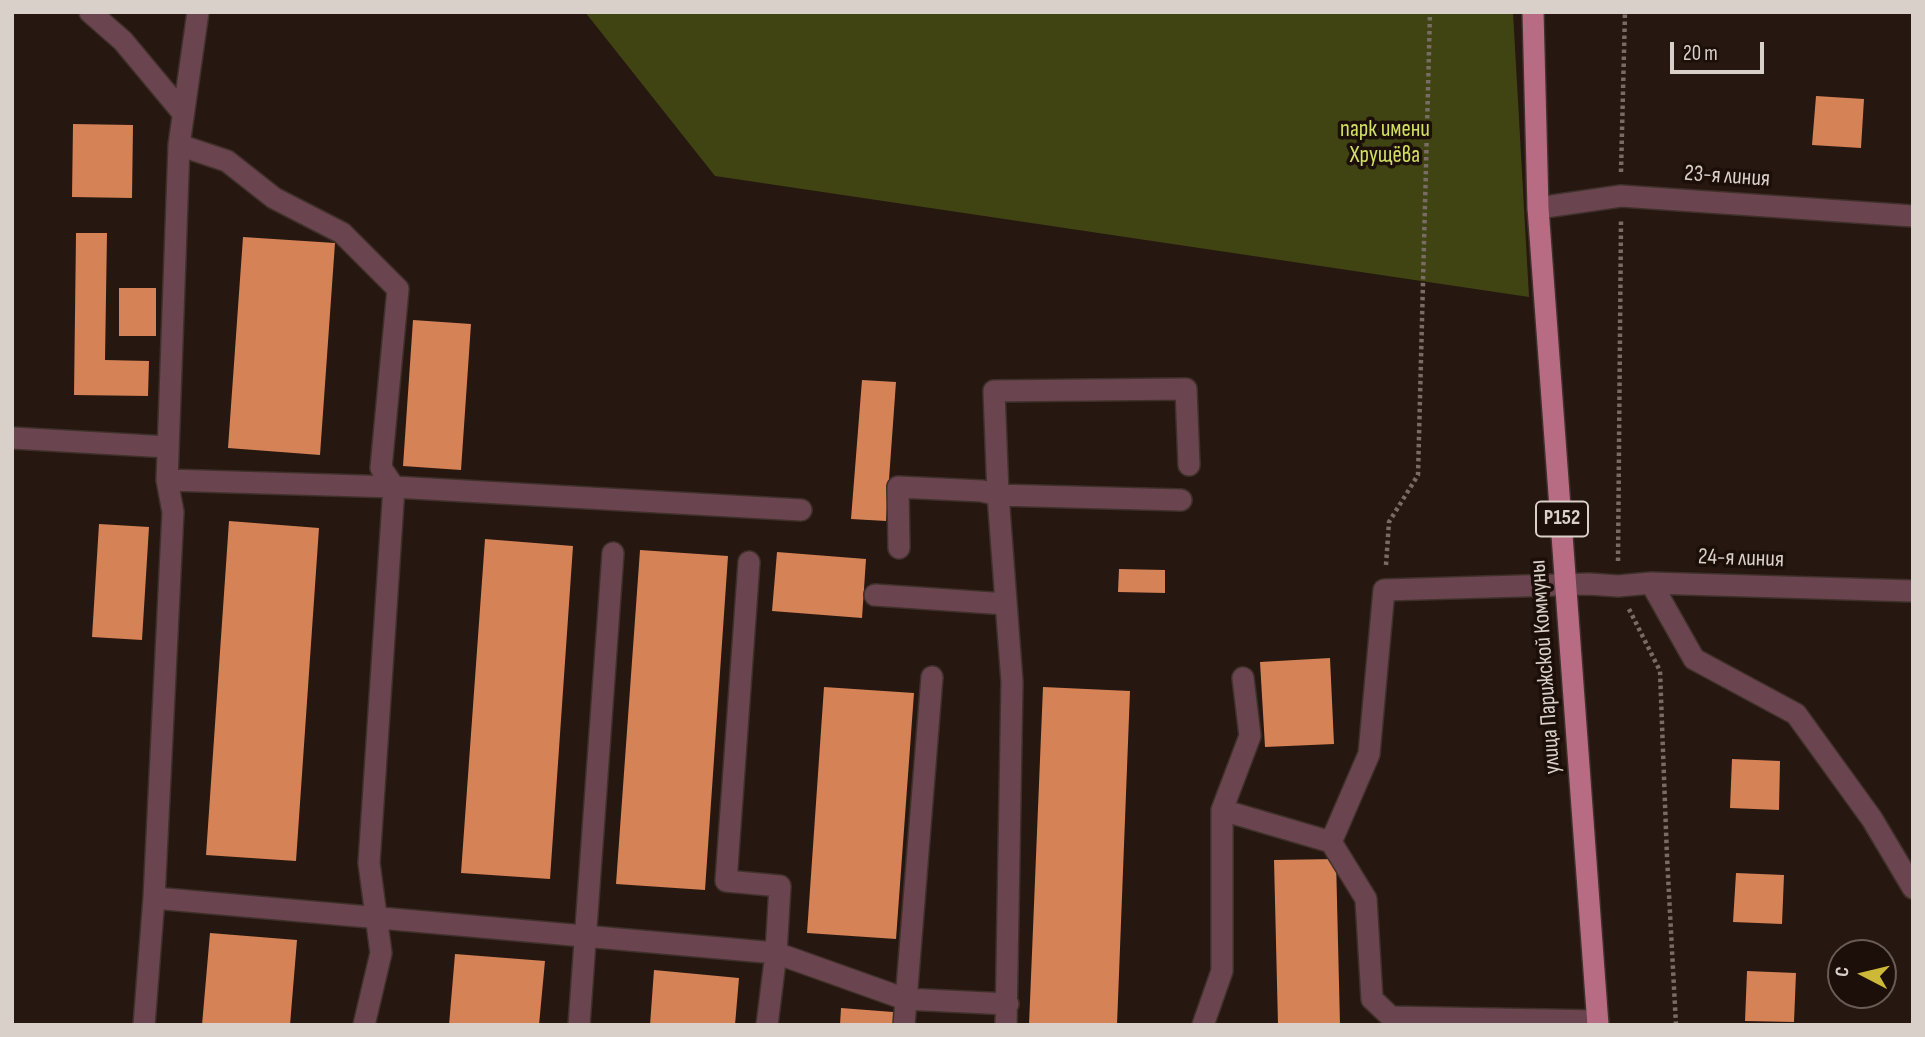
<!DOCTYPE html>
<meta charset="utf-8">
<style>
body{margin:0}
#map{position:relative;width:1925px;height:1037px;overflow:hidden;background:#261710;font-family:"Sofia Sans Condensed",sans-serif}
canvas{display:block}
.frame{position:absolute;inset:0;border:14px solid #dad0ca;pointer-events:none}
.north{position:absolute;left:1827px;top:939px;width:70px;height:70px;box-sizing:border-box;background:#1c0e08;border:2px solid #685c56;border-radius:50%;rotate:277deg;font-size:19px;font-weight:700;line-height:28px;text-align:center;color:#dad0ca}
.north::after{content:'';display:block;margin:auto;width:24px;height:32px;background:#ceb837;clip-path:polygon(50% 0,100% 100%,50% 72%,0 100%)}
.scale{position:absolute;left:1670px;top:42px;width:94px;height:32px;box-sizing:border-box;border:4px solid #dad0ca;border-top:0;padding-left:9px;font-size:21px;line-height:24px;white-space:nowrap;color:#dad0ca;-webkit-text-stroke:5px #1c0e08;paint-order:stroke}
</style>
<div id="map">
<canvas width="1925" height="1037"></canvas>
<div class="frame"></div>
<div class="north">С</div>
<div class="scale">20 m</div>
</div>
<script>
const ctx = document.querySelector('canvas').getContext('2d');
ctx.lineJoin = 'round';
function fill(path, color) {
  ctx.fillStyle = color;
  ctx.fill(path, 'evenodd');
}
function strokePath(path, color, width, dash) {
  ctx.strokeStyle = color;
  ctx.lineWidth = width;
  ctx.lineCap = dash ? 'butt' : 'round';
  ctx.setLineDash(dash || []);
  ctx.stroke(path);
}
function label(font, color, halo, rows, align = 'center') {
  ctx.font = font + ' "Sofia Sans Condensed",sans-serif';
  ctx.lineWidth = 7;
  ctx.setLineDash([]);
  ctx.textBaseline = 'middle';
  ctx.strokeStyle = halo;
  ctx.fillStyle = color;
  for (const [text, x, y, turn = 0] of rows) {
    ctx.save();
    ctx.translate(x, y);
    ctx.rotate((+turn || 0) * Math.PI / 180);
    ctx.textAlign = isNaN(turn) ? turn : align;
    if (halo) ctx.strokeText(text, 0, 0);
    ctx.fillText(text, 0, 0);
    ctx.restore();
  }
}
const green = new Path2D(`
 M 585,12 L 1513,12 L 1529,297 L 715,176 Z`);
const building = new Path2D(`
 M 1816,96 L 1864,99 L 1861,148 L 1812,145 Z
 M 73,124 L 133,125 L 132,198 L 72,197 Z
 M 76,233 L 107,233 L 105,360 L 149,361 L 148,396 L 74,395 Z
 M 243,237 L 335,243 L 320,455 L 228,448 Z
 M 119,288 L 156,288 L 156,336 L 119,336 Z
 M 413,320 L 471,324 L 461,470 L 403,466 Z
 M 862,380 L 896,382 L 886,521 L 851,519 Z
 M 229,521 L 319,528 L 296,861 L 206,855 Z
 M 99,524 L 149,527 L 142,640 L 92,637 Z
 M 485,539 L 573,546 L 550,879 L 461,873 Z
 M 640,550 L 728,556 L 705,890 L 616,884 Z
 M 777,552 L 866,559 L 862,618 L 772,611 Z
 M 1119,569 L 1165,570 L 1165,593 L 1118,592 Z
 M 1330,658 L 1334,744 L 1265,747 L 1260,662 Z
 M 824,687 L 914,693 L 896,939 L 807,933 Z
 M 1043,687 L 1130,691 L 1117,1025 L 1029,1025 Z
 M 1732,759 L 1780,761 L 1779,810 L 1730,808 Z
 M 1336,859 L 1340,1025 L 1278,1025 L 1274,860 Z
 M 1736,873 L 1784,875 L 1782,924 L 1733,922 Z
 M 210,933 L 297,940 L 290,1025 L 202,1025 Z
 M 455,954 L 545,961 L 539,1025 L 449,1025 Z
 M 654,970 L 739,978 L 735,1025 L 650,1025 Z
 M 1747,971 L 1796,973 L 1794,1022 L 1745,1021 Z
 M 841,1008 L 893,1012 L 893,1025 L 840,1025 Z`);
const path = new Path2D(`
 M 1621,172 L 1625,12
 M 1618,561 L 1621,220
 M 1386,565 L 1389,522 L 1418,475 L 1430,12
 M 1629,609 L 1660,671 L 1667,857 L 1676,1025`);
const minor = new Path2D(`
 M 90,12 L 123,41 L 183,113
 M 179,145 L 198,12
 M 1538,208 L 1621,196 L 1913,216
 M 12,438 L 168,447
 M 167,480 L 394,487 L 801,510
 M 899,548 L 898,487 L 982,491 L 998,495 L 1181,500
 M 749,562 L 726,881 L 780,886 L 776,953 L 905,999 L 1008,1004
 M 1651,583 L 1694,659 L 1796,714 L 1872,819 L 1913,888
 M 875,595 L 1006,604
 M 1222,810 L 1250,736 L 1243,678
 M 1331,842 L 1369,754 L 1384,590 L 1589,584 L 1618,586 L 1651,583 L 1913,591
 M 154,898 L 776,953 L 767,1025
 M 144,1025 L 154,898 L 173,512 L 167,480 L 179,145 L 227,161 L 274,198 L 342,233 L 398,289 L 381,468 L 394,487 L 369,863 L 381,953 L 364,1025
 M 579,1025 L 613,553
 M 904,1025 L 932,677
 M 1006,1025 L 1012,682 L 998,495 L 994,391 L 1186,389 L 1189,465
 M 1203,1025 L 1222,971 L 1222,810 L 1331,842 L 1366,899 L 1372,999 L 1391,1017 L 1598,1021`);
const major = new Path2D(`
 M 1533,12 L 1538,208 L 1598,1025`);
const shields = [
 [1562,519,52]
];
const shieldNames = [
 ["Р152",1562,519]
];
const parkNames = [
 ["парк имени",1385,130],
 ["Хрущёва",1385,156]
];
const streetNames = [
 ["23-я линия",1727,177,4],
 ["24-я линия",1741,559,2],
 ["улица Парижской Коммуны",1546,667,-94]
];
fill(green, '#3f4412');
fill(building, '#d58256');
strokePath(minor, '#3f312a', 24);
strokePath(major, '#3f312a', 24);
strokePath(path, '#786c65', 4.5, [3.5, 3.5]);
strokePath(minor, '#6a444f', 21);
strokePath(major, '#b86c84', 21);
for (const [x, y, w] of shields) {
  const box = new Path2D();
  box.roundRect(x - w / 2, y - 17.5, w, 35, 5);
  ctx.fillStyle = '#1c0e08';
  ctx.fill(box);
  strokePath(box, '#dad0ca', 2);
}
label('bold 21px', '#dad0ca', null, shieldNames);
label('23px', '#d2e064', '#1c0e08', parkNames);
label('23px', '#dad0ca', '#1c0e08', streetNames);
</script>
